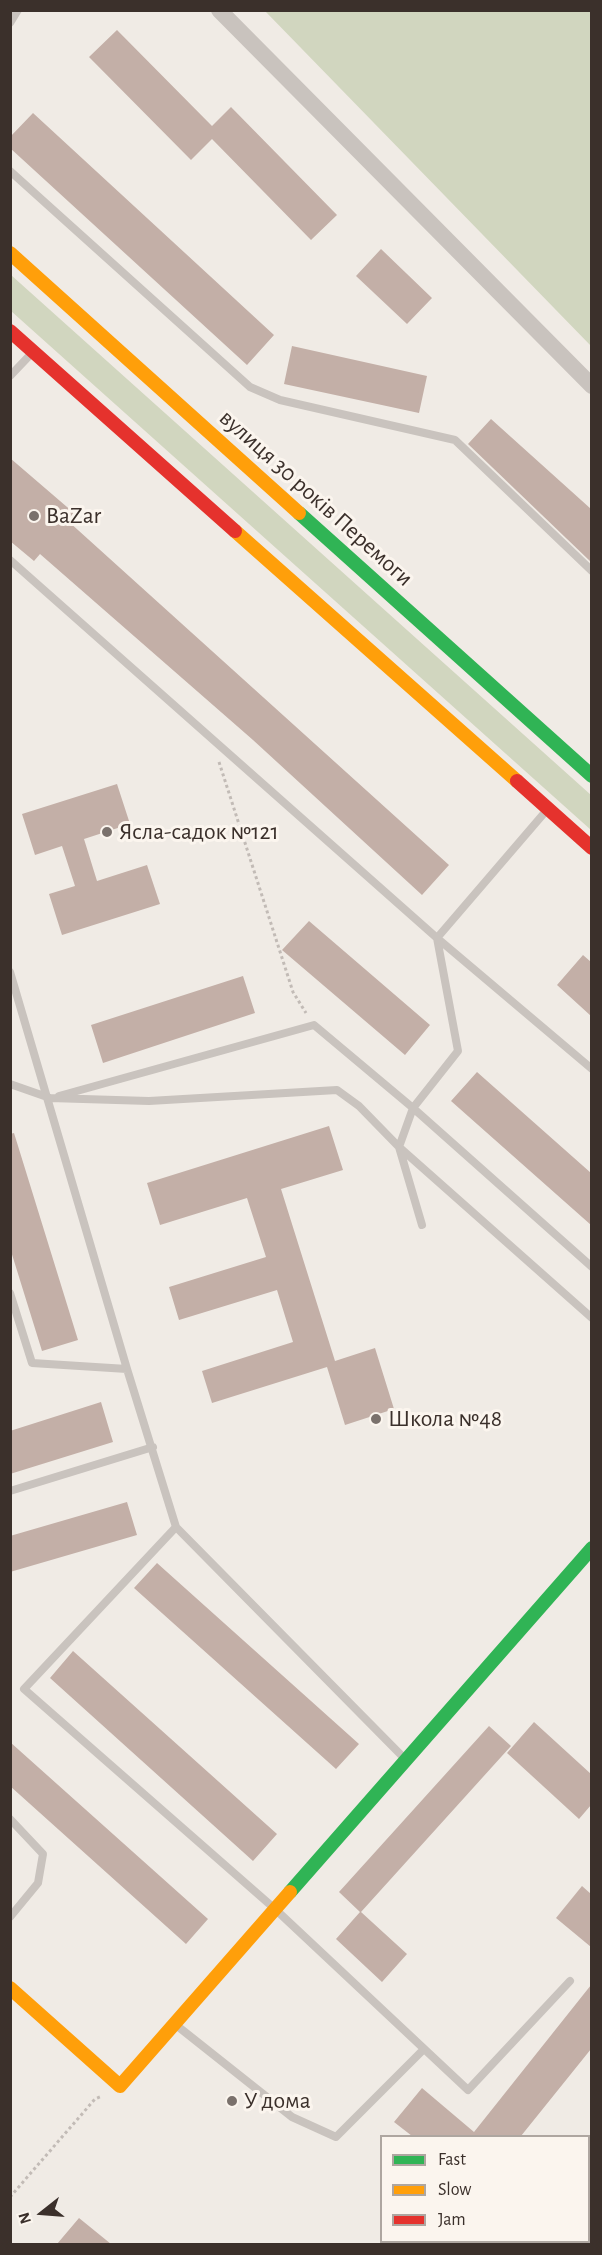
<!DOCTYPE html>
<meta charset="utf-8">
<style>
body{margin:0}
#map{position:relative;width:602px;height:2255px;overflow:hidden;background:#f0ebe5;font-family:"Alegreya Sans",sans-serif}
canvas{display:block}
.frame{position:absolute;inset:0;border:12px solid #3b302b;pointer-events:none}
.legend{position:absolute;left:380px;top:2135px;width:210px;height:108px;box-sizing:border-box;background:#fbf5ee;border:2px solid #aea6a0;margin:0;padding:8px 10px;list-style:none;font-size:18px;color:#3b302b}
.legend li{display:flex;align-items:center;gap:12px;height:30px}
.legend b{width:30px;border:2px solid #aea6a0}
.north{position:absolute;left:12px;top:2183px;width:60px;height:60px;-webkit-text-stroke:4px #fbf5ee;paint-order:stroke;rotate:253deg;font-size:16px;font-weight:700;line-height:24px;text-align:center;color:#3b302b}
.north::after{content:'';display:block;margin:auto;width:21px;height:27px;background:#3b302b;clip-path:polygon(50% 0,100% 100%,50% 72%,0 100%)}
</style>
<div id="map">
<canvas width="602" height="2255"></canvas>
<div class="frame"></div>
<ul class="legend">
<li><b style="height:8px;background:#30b455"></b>Fast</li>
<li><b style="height:8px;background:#ff9f0a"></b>Slow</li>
<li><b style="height:8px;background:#e5322d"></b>Jam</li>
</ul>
<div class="north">N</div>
</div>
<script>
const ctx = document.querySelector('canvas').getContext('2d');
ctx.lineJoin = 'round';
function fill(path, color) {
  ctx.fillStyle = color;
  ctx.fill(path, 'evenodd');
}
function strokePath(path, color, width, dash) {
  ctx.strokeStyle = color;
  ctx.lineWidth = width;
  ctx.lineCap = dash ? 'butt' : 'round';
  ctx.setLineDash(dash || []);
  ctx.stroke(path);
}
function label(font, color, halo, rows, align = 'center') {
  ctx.font = font + ' "Alegreya Sans",sans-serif';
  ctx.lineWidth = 6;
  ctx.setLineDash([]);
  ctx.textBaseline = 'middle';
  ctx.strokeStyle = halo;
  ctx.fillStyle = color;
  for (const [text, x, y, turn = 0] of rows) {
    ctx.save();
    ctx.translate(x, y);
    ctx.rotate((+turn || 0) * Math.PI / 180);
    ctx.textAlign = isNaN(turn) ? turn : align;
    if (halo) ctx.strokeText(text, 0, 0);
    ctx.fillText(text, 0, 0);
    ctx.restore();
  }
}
const green = new Path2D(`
 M 265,11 L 591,11 L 591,346 Z
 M 11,275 L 591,795 L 591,830 L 11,311 Z`);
const building = new Path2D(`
 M 117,30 L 212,126 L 231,107 L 337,215 L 311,240 L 212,139 L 191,160 L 89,57 Z
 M 33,113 L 274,335 L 247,365 L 10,148 L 10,137 Z
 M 381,249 L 432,298 L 407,324 L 356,276 Z
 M 292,346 L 427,376 L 419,413 L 284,384 Z
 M 491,419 L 591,509 L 591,562 L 468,444 Z
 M 10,458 L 74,513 L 68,521 L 449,865 L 422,895 L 253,740 L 40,554 L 34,561 L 10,541 Z
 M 117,784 L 130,824 L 84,839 L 97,881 L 147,865 L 160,904 L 62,935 L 49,894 L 75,886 L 62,846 L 35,855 L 22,814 Z
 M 309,921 L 430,1025 L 405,1055 L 282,950 Z
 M 583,955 L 591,962 L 591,1016 L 557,985 Z
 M 243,976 L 255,1013 L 103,1063 L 91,1025 Z
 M 477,1072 L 591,1173 L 591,1225 L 451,1101 Z
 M 329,1126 L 343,1170 L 281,1189 L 335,1361 L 375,1348 L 394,1409 L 345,1425 L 327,1367 L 212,1403 L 202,1371 L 293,1342 L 277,1290 L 179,1320 L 169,1287 L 266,1257 L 247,1198 L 160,1225 L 147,1183 Z
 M 14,1133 L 78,1340 L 42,1351 L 10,1248 L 10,1134 Z
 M 101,1402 L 113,1442 L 10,1474 L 10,1431 Z
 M 127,1502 L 137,1535 L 10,1572 L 10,1536 Z
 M 157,1563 L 359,1744 L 336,1769 L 134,1588 Z
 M 73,1651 L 277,1834 L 253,1861 L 50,1678 Z
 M 534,1722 L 591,1774 L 591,1805 L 579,1819 L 507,1753 Z
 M 489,1726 L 511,1746 L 361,1912 L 407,1954 L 382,1982 L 336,1939 L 360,1912 L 339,1892 Z
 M 10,1742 L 208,1919 L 186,1944 L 10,1786 Z
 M 582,1886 L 591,1894 L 591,1947 L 556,1918 Z
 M 591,1985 L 591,2049 L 521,2136 L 412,2136 L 394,2122 L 422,2088 L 474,2132 Z
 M 79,2218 L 111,2244 L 57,2244 Z`);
const path = new Path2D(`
 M 219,762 L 293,992 L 306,1013
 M 10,2197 L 95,2099 L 102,2096`);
const lane = new Path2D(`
 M 10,23 L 18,10
 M 10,171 L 250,387 L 280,400 L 455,440 L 592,571
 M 10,376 L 31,354
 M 10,560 L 437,938 L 546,811
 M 10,972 L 127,1369 L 176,1527 L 405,1759
 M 592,1069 L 437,938 L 458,1051 L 413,1108 L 592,1267
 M 10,1084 L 50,1098 L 149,1101 L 337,1090 L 359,1106 L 399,1147 L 592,1318
 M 59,1096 L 314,1025 L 413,1108 L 399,1147 L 422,1225
 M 10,1293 L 32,1363 L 127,1369
 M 10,1491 L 153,1447
 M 176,1527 L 24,1689 L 275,1909 L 468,2090 L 570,1981
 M 10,1819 L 43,1854 L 38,1883 L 10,1917
 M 176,2025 L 292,2117 L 336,2137 L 424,2049`);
const street = new Path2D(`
 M 219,10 L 592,386`);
const fast = new Path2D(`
 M 299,513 L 592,776
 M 290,1892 L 592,1548`);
const slow = new Path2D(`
 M 10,253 L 299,513
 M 235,531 L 517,781
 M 10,1988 L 120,2086 L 290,1892`);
const jam = new Path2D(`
 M 10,331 L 235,531
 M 517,781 L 592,848`);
const markers = [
 [34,516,6,"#7a716c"],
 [107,832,6,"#7a716c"],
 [376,1419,6,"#7a716c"],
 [232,2101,6,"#7a716c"]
];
const streetNames = [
 ["вулиця 30 років Перемоги",316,498,42]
];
const poiNames = [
 ["BaZar",46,516],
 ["Ясла-садок №121",119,832],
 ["Школа №48",388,1419],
 ["У дома",244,2101]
];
fill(green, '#d1d6bf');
fill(building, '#c3afa7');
strokePath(path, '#c2bbb6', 3, [3, 3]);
strokePath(lane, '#c9c3be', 8);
strokePath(street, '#c9c3be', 16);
strokePath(fast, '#30b455', 14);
strokePath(slow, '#ff9f0a', 14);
strokePath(jam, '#e5322d', 14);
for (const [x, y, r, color] of markers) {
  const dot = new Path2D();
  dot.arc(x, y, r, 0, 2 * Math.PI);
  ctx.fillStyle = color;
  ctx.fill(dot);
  strokePath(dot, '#fbf5ee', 2);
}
label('24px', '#3b302b', '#fbf5ee', streetNames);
label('24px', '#3b302b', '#fbf5ee', poiNames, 'left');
</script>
